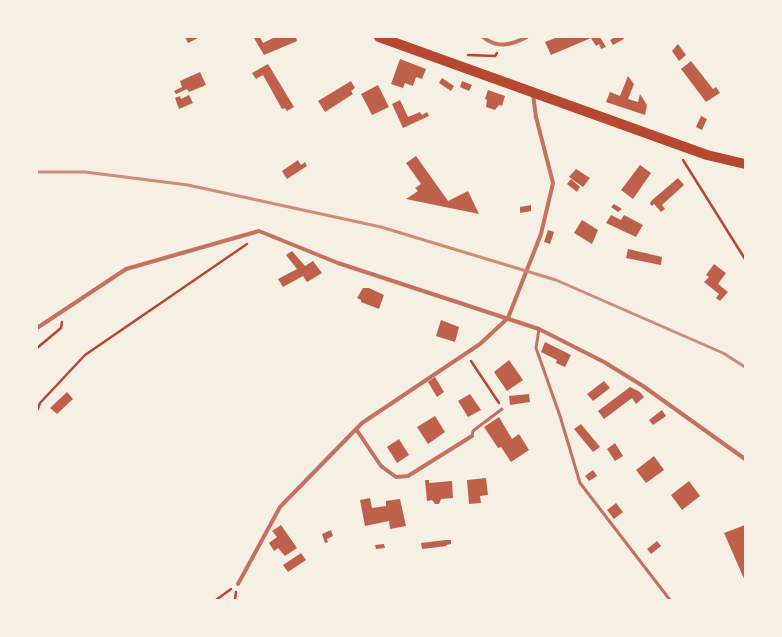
<!DOCTYPE html>
<style>
body{margin:0}
#map{position:relative;width:782px;height:637px;overflow:hidden;background:#f6efe4;font-family:Figtree,sans-serif}
canvas{display:block}
.frame{position:absolute;inset:0;border:38px solid #f6efe4;pointer-events:none}
</style>
<div id="map">
<canvas width="782" height="637"></canvas>
<div class="frame"></div>
</div>
<script>
const ctx = document.querySelector('canvas').getContext('2d');
ctx.lineJoin = 'round';
function fill(path, color) {
  ctx.fillStyle = color;
  ctx.fill(path, 'evenodd');
}
function strokePath(path, color, width, dash) {
  ctx.strokeStyle = color;
  ctx.lineWidth = width;
  ctx.lineCap = dash ? 'butt' : 'round';
  ctx.setLineDash(dash || []);
  ctx.stroke(path);
}
const building = new Path2D(`
 M 185,37 L 200,37 L 188,43 Z
 M 260,37 L 263,43 L 275,37 L 296,37 L 297,41 L 264,55 L 254,38 Z
 M 558,37 L 600,37 L 606,47 L 601,49 L 599,44 L 596,46 L 591,38 L 551,55 L 545,42 Z
 M 615,37 L 623,37 L 624,39 L 613,45 L 610,40 Z
 M 678,44 L 686,55 L 679,61 L 672,51 Z
 M 400,59 L 426,69 L 422,79 L 416,77 L 413,86 L 405,83 L 403,88 L 391,84 Z
 M 691,61 L 713,89 L 716,87 L 720,93 L 706,102 L 681,69 Z
 M 268,64 L 294,107 L 287,111 L 285,108 L 282,109 L 263,75 L 256,79 L 252,73 Z
 M 200,72 L 206,85 L 189,92 L 187,89 L 176,94 L 174,91 L 182,87 L 180,81 Z
 M 628,76 L 634,84 L 628,99 L 638,102 L 640,94 L 647,105 L 645,115 L 606,102 L 610,92 L 620,96 Z
 M 442,78 L 454,86 L 451,91 L 439,83 Z
 M 351,81 L 355,88 L 351,91 L 353,94 L 325,112 L 318,101 Z
 M 462,81 L 472,85 L 469,91 L 460,87 Z
 M 378,85 L 389,107 L 372,115 L 361,94 Z
 M 488,90 L 505,96 L 502,106 L 499,105 L 495,110 L 486,107 L 487,100 L 485,99 Z
 M 189,95 L 193,103 L 179,109 L 175,98 L 180,96 L 181,99 Z
 M 400,100 L 408,117 L 420,112 L 422,115 L 427,112 L 429,116 L 403,128 L 392,104 Z
 M 701,116 L 707,119 L 702,130 L 696,127 Z
 M 416,156 L 448,201 L 468,191 L 479,214 L 406,199 L 418,191 L 415,188 L 421,184 L 406,163 Z
 M 298,160 L 301,165 L 305,162 L 307,166 L 287,179 L 282,171 Z
 M 640,165 L 651,173 L 633,199 L 621,190 Z
 M 576,169 L 590,178 L 583,187 L 569,177 Z
 M 678,178 L 684,185 L 662,205 L 665,209 L 661,212 L 654,204 L 652,206 L 650,204 L 651,201 Z
 M 571,179 L 580,187 L 577,192 L 567,184 Z
 M 614,204 L 622,209 L 618,212 L 611,207 Z
 M 531,205 L 531,211 L 520,213 L 520,207 Z
 M 611,215 L 621,220 L 624,215 L 643,225 L 636,237 L 606,223 Z
 M 582,220 L 598,230 L 592,244 L 574,233 Z
 M 548,230 L 554,232 L 550,244 L 544,242 Z
 M 628,249 L 662,257 L 661,265 L 626,258 Z
 M 292,251 L 305,266 L 313,261 L 322,273 L 307,282 L 303,276 L 283,287 L 278,279 L 297,269 L 286,255 Z
 M 714,264 L 726,273 L 718,284 L 728,292 L 720,301 L 716,298 L 719,294 L 704,282 L 709,277 L 706,275 Z
 M 363,288 L 369,288 L 384,295 L 379,309 L 361,302 L 361,300 L 357,298 Z
 M 441,320 L 459,327 L 455,342 L 436,336 Z
 M 545,342 L 571,355 L 565,367 L 556,363 L 557,360 L 541,352 Z
 M 509,360 L 523,380 L 507,391 L 494,372 Z
 M 435,377 L 444,392 L 437,397 L 428,382 Z
 M 604,381 L 610,388 L 593,401 L 587,394 Z
 M 630,387 L 640,392 L 644,397 L 636,404 L 632,398 L 604,419 L 598,411 Z
 M 67,392 L 73,399 L 57,414 L 50,408 Z
 M 470,394 L 481,410 L 468,417 L 458,401 Z
 M 529,394 L 530,402 L 510,405 L 509,396 Z
 M 662,410 L 666,416 L 653,425 L 649,420 Z
 M 435,416 L 445,432 L 428,444 L 417,427 Z
 M 499,417 L 512,439 L 519,434 L 529,450 L 511,462 L 501,447 L 498,448 L 484,427 Z
 M 581,424 L 600,447 L 593,452 L 574,429 Z
 M 399,439 L 409,455 L 397,463 L 387,447 Z
 M 615,443 L 623,456 L 615,461 L 607,449 Z
 M 654,456 L 664,470 L 646,483 L 636,470 Z
 M 593,470 L 597,476 L 589,481 L 585,476 Z
 M 486,478 L 488,495 L 480,496 L 481,503 L 469,504 L 467,480 Z
 M 425,480 L 429,480 L 429,483 L 452,481 L 453,498 L 441,499 L 439,504 L 435,504 L 432,500 L 427,501 Z
 M 689,481 L 700,496 L 682,510 L 671,495 Z
 M 370,498 L 372,508 L 386,506 L 386,501 L 400,499 L 406,526 L 390,529 L 389,521 L 365,526 L 360,500 Z
 M 616,503 L 623,512 L 614,519 L 607,510 Z
 M 281,525 L 297,548 L 285,556 L 278,548 L 274,551 L 269,543 L 277,537 L 272,531 Z
 M 745,525 L 745,581 L 724,533 Z
 M 331,530 L 333,536 L 327,539 L 328,542 L 325,543 L 322,534 Z
 M 446,540 L 451,540 L 451,544 L 446,545 L 447,546 L 422,549 L 421,543 Z
 M 657,541 L 661,546 L 651,554 L 647,549 Z
 M 384,544 L 385,548 L 376,549 L 375,545 Z
 M 301,553 L 306,560 L 288,572 L 283,565 Z`);
const path = new Path2D(`
 M 468,55 L 495,56 L 497,53
 M 683,160 L 745,259
 M 37,348 L 61,328 L 62,322
 M 471,361 L 499,403
 M 37,411 L 40,403 L 85,355 L 247,244
 M 216,600 L 231,589
 M 235,600 L 236,592`);
const service = new Path2D(`
 M 539,329 L 536,348 L 560,416 L 580,483 L 670,600
 M 472,436 L 473,431 L 502,409`);
const minor = new Path2D(`
 M 483,37 C 498,49 511,45 527,37
 M 37,328 L 126,269 L 259,231 L 338,263 L 539,329 L 604,362 L 643,386 L 745,459
 M 356,429 L 381,466 L 396,477 L 408,476 L 472,436
 M 238,584 L 280,507 L 362,423 L 480,344 L 508,318 L 541,234 L 553,183 L 536,117 L 533,94`);
const primary = new Path2D(`
 M 379,37 L 707,155 L 745,164`);
const rail = new Path2D(`
 M 37,172 L 85,172 L 188,185 L 381,227 L 556,280 L 723,353 L 745,367`);
fill(building, '#bf614a');
strokePath(path, '#b5482f', 2.5);
strokePath(service, '#c5725c', 3);
strokePath(minor, '#c5725c', 4);
strokePath(primary, '#b5482f', 10);
strokePath(rail, '#cf8b77', 3);
</script>
